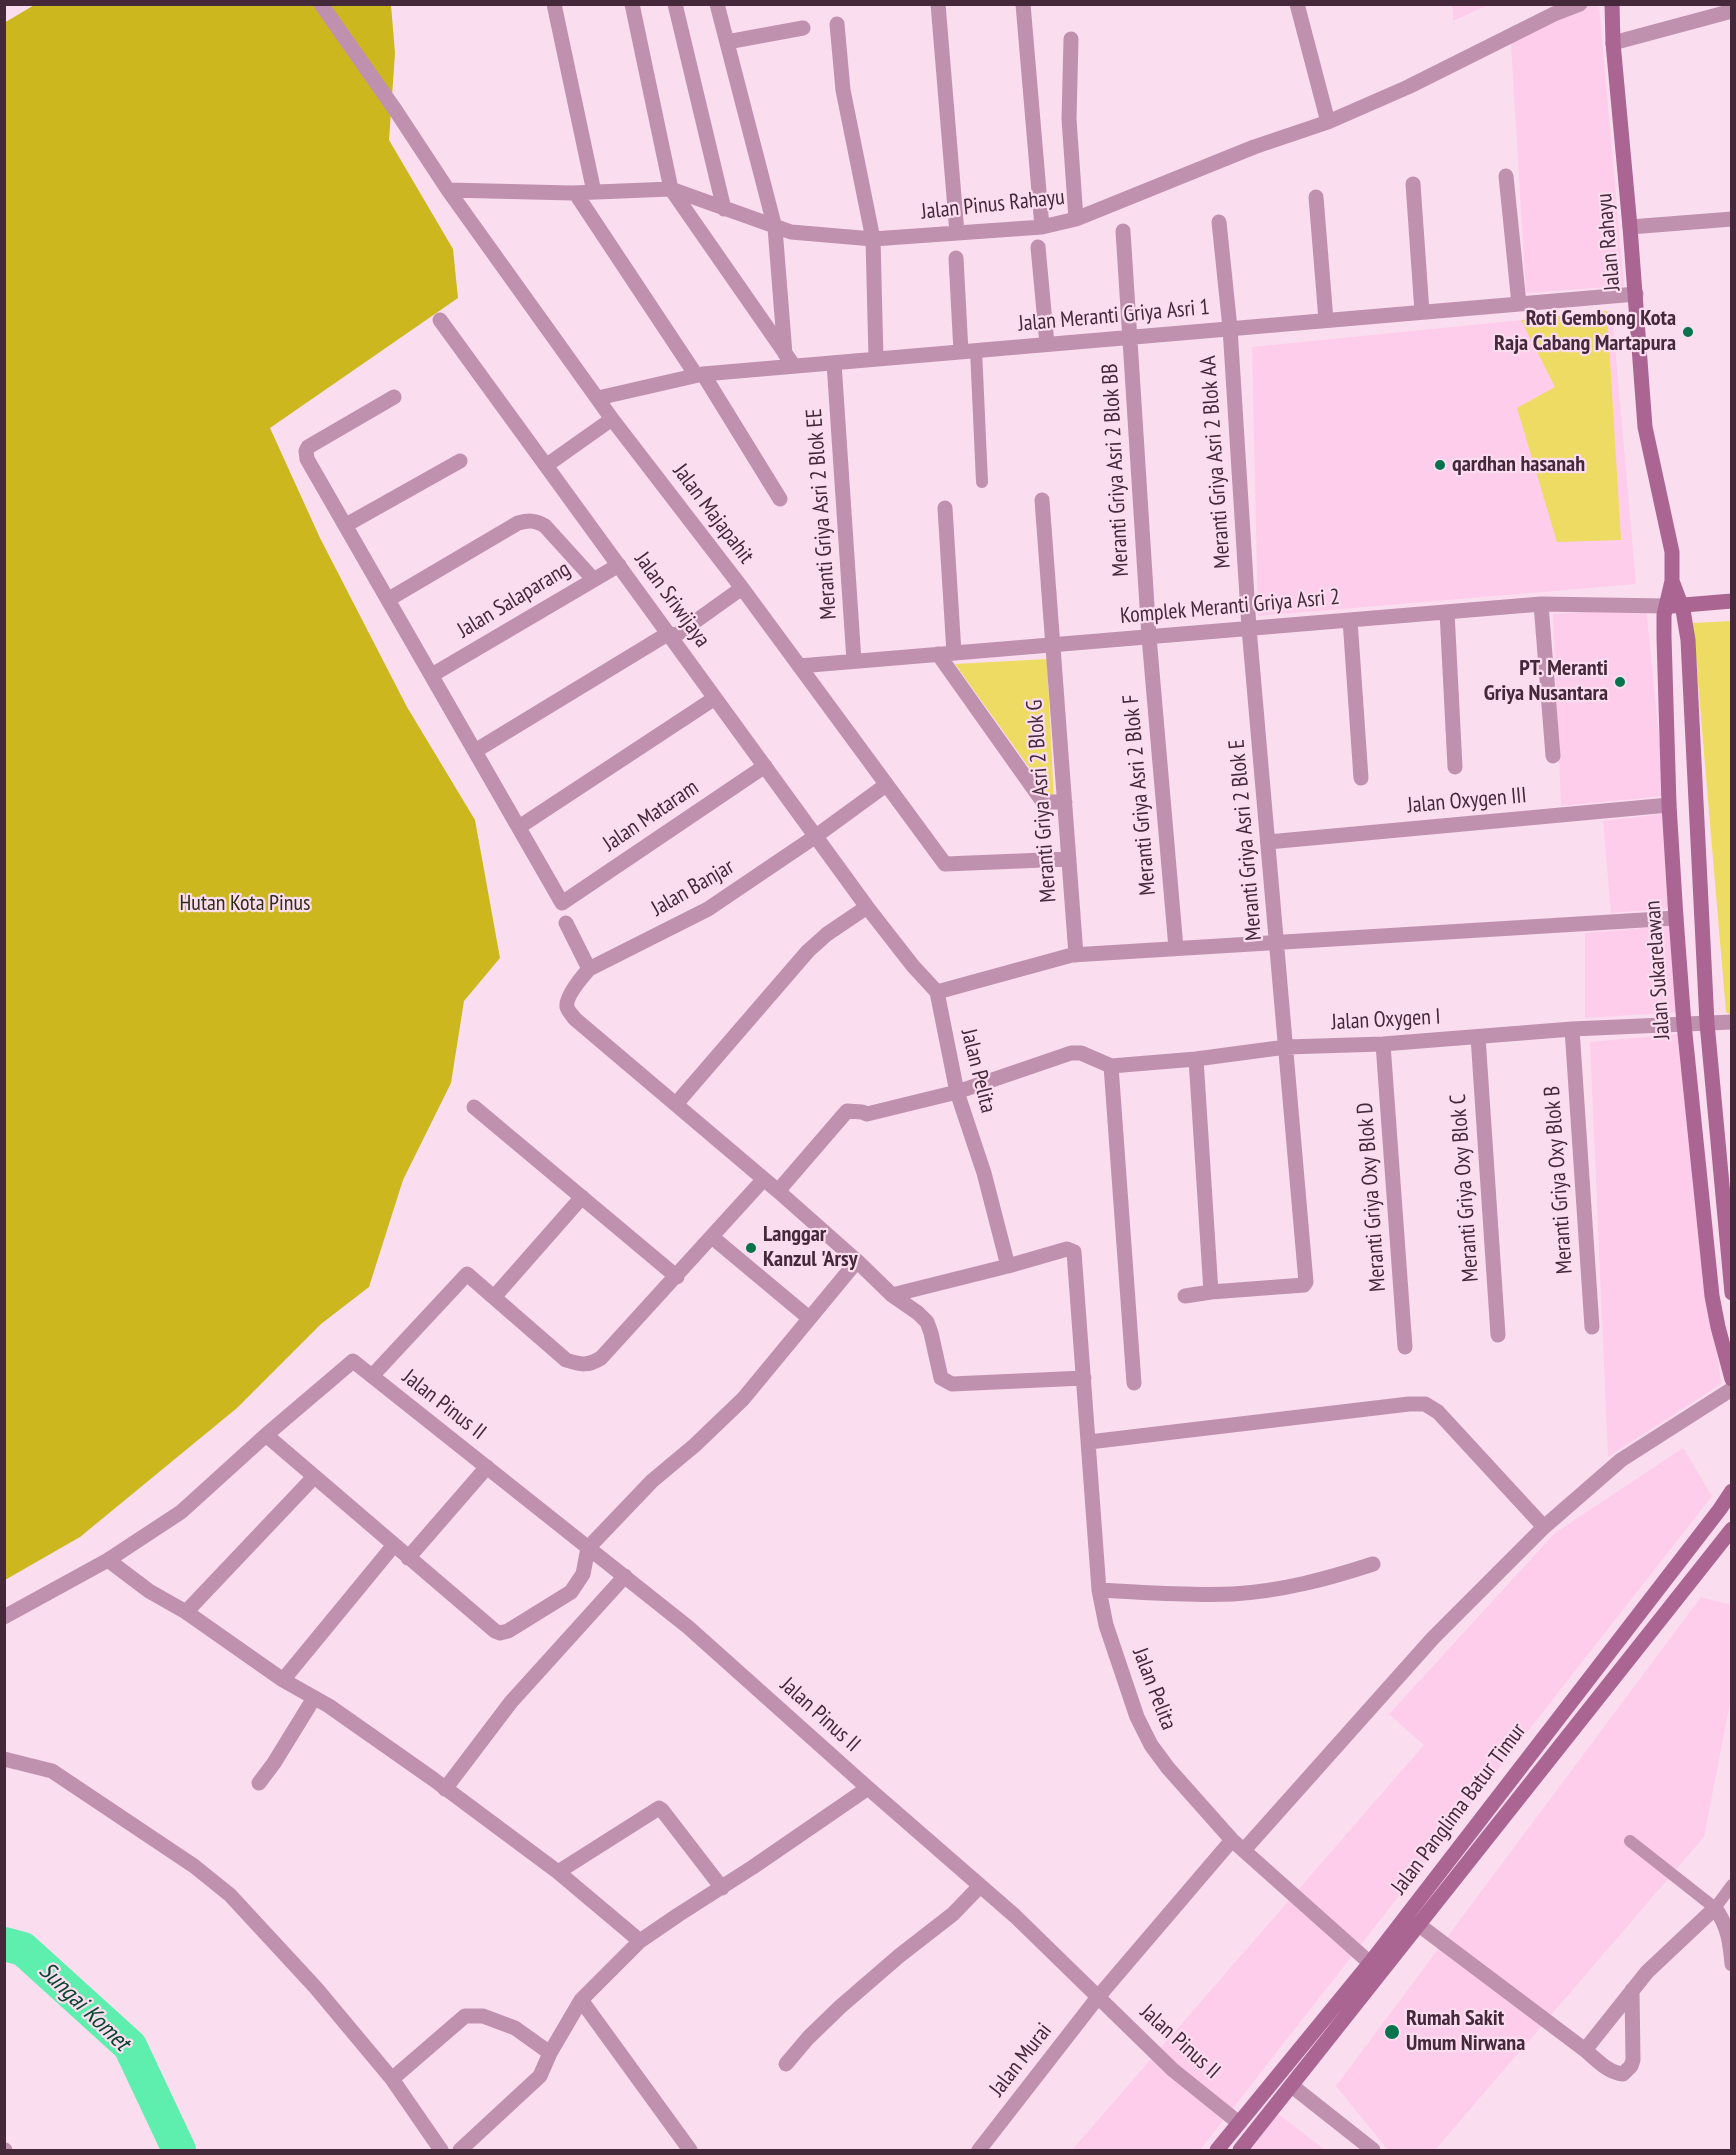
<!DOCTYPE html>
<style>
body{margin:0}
#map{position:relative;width:1736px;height:2155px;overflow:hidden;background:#fbddf0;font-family:"PT Sans Narrow",sans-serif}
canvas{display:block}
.frame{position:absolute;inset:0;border:6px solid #45293b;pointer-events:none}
</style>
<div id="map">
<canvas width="1736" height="2155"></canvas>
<div class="frame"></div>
</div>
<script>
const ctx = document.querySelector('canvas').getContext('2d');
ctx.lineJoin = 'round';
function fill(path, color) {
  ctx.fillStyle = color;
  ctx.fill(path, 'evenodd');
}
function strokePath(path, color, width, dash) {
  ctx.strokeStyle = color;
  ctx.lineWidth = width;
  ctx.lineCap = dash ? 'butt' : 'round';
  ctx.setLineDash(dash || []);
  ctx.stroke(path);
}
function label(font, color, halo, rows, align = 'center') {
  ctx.font = font + ' "PT Sans Narrow",sans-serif';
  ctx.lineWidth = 4.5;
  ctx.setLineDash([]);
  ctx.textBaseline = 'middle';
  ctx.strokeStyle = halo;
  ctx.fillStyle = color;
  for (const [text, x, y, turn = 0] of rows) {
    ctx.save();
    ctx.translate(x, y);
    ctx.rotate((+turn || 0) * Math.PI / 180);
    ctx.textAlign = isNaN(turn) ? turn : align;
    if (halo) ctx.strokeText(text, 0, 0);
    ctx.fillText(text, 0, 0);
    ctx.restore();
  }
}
const built = new Path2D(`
 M 1452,4 L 1488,4 L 1488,5 L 1453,21 Z
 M 1565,5 L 1599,5 L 1624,286 L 1526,293 L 1510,27 Z
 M 1612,311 L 1636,584 L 1258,616 L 1252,347 Z
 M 1646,608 L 1665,796 L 1561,806 L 1553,614 Z
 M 1663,814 L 1673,908 L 1611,913 L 1603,821 Z
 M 1670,926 L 1680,1012 L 1585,1018 L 1585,933 Z
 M 1678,1034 L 1721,1384 L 1608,1457 L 1590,1042 Z
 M 1683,1448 L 1712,1496 L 1200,2150 L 1072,2150 L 1424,1745 L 1389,1714 L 1555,1533 Z
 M 1701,1597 L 1731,1605 L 1731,1698 L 1704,1837 L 1435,2150 L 1388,2150 L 1336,2086 Z
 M 1273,2110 L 1325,2150 L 1242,2150 Z`);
const green = new Path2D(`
 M 1607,311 L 1621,540 L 1557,542 L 1517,408 L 1555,387 L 1521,320 Z
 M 1731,621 L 1731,1015 L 1726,1012 L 1693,623 Z
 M 1047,659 L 1054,802 L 955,664 Z`);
const forest = new Path2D(`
 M 36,4 L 391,5 L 395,53 L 389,140 L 453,249 L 458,298 L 270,428 L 320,538 L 407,707 L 475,820 L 500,958 L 464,1001 L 451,1083 L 403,1180 L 369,1287 L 321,1324 L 237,1408 L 80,1537 L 5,1580 L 4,23 Z`);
const river = new Path2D(`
 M 4,1944 L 23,1949 L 130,2046 L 179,2150`);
const lane = new Path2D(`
 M 976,350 L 982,482
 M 1630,1841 L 1715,1908 L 1732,1885`);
const street = new Path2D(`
 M 321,4 L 396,111 L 448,190 L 612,419 L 742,588 L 945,864 L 1069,859
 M 554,4 L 594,192
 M 632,4 L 671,189 L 794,366
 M 675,4 L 724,209
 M 717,4 L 775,228 L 785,354
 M 938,4 L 957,233
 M 1023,4 L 1042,227
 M 1297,4 L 1328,122
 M 837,24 L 843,90 L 873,239 L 876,359
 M 1071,39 L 1069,119 L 1076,219
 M 727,42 L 803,28
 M 1613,43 L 1732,11
 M 1506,176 L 1519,304
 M 1413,184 L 1422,312
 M 448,190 L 572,193 L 671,189 L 791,232 L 873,239 L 1042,227 L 1076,219 L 1254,147 L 1328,122 L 1408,87 L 1554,14 L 1580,4
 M 572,193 L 576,194 L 696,375
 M 1316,197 L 1326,320
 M 1630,227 L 1732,219
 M 1123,231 L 1149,637 L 1176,948
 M 1038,247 L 1047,344
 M 956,258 L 961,352
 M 440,320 L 867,907 L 913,966 L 937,992 L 957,1092 L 984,1173 L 1008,1266
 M 834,363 L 854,661
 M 703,374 L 780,499
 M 394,397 L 308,447 L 306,451 L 307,459 L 562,903 L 765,766
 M 598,398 L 703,374 L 1636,294
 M 547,465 L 612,419
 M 1042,500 L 1076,955
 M 945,508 L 954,653
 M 346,525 L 460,461
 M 389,599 L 518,523 C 529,520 535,520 545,526 L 593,579
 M 1541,604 L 1553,756
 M 1447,612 L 1455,767
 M 1350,620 L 1361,778
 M 672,638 L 742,588
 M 938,654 L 1043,802 L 1065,802
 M 799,666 L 1541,604 L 1666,606
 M 432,675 L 619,565
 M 475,751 L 669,633
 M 886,785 L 816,836 L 708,909 L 589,969 C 582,977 565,997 567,1007 C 568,1011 572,1015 575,1019 L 778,1191 L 857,1261 L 892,1295 L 918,1313 L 927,1322 L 931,1333 L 941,1378 L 952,1384 L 1084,1378
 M 519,827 L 715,698
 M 1268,842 L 1669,805
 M 566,923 L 589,969
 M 937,992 L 1072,955 L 1676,918
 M 1572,1029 L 1592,1327
 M 1478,1037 L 1498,1335
 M 1383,1044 L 1405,1347
 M 1196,1059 L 1211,1292 L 1304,1285 L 1306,1282 L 1249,628 L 1230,328 L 1219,222
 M 1111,1066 L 1134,1383
 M 676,1104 L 808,951 L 827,934 L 867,907
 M 474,1107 L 677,1277
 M 778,1191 L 847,1111 L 862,1112 L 867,1114 L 957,1092 L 1071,1053 L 1081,1053 L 1111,1066 L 1196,1059 L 1286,1047 L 1383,1044 L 1572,1029 L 1732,1022
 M 712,1237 L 809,1318
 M 892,1295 L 1008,1266 L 1067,1249 L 1074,1252 L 1099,1590 L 1106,1625 L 1137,1717 L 1151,1745 L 1168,1768 L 1232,1840 L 1370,1963
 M 495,1296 L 582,1197
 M 1185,1296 L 1211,1292
 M 372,1376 L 467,1274 L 566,1360 C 581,1365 588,1366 601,1358 L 763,1180
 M 266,1435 L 495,1631 L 500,1633 L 508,1631 L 571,1592 L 583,1574 L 588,1548 L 652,1481 L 695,1445 L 743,1399 L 857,1261
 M 1089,1442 L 1409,1404 L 1425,1404 L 1438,1412 L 1544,1527
 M 408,1558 L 487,1467
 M 108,1560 L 149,1591 L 186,1612 L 283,1680 L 329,1706 L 433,1779 L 558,1872
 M 1099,1590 C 1143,1592 1189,1596 1233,1594 C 1282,1591 1327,1579 1373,1564
 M 186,1612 L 314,1477
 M 4,1617 L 108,1560 L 181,1512 L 266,1435 L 353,1361 L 688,1627 L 868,1788 L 1015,1916 L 1173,2070 L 1239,2123
 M 283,1680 L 394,1545
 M 4,1759 L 52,1771 L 194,1866 L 230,1895 L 316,1988 L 392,2079 L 465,2016 L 483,2016 L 515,2028 L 550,2053
 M 259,1783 L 274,1763 L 314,1698
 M 445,1789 L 511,1702 L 625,1576
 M 1244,1850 L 1433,1638 L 1544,1527 L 1621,1460 L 1732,1389
 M 1419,1925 L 1585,2050 C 1596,2059 1608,2073 1623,2074 L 1631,2066 L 1633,2060 L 1632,1990
 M 640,1941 L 558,1872 L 659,1808 L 662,1810 L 722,1888
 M 581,2000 L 690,2150
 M 1585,2050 L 1647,1972 L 1715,1908 C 1728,1926 1730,1942 1732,1964
 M 786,2064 L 808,2038 L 840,2007 L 899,1956 L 953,1914 L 980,1886
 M 392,2079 L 441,2150
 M 1292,2086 L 1373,2150
 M 4,2150 L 5,2150
 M 460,2150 L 540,2076 L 550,2053 L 581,2000 L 640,1941 L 678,1915 L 753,1867 L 868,1788
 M 979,2150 L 1098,1997 L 1232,1840`);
const secondary = new Path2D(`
 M 1612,4 L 1613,43 L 1630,227 L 1645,427 L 1672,552 L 1672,581 L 1664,615 L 1664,637 L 1669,805 L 1676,918 L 1684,1024 L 1712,1296 L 1718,1327 L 1732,1379
 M 1672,581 L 1683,610 L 1688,640 L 1707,1023 L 1732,1293
 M 1672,606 L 1732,601
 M 1217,2150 L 1370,1963 L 1720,1509 L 1732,1491
 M 1240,2150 L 1732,1529`);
const markers = [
 [1688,332,6,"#07734c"],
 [1440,465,6,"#07734c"],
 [1620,682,6,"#07734c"],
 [751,1248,6,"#07734c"],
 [1392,2032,8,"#07734c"]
];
const streetNames = [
 ["Jalan Pinus Rahayu",993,205,-6],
 ["Jalan Rahayu",1609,242,-95],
 ["Jalan Meranti Griya Asri 1",1114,316,-5],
 ["Meranti Griya Asri 2 Blok AA",1216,462,-94],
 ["Meranti Griya Asri 2 Blok BB",1116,470,-93],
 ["Jalan Majapahit",713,514,53],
 ["Meranti Griya Asri 2 Blok EE",822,514,-94],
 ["Jalan Salaparang",514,600,-31],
 ["Jalan Sriwijaya",672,600,54],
 ["Komplek Meranti Griya Asri 2",1230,607,-5],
 ["Meranti Griya Asri 2 Blok F",1140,795,-95],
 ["Meranti Griya Asri 2 Blok G",1042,801,-94],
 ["Jalan Oxygen III",1467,801,-5],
 ["Jalan Mataram",651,816,-34],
 ["Meranti Griya Asri 2 Blok E",1246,840,-95],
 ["Jalan Banjar",693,888,-30],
 ["Jalan Sukarelawan",1658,970,-94],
 ["Jalan Oxygen I",1386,1020,-3],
 ["Jalan Pelita",978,1071,76],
 ["Meranti Griya Oxy Blok B",1559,1180,-94],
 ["Meranti Griya Oxy Blok C",1465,1188,-94],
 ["Meranti Griya Oxy Blok D",1372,1197,-94],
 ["Jalan Pinus II",444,1405,38],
 ["Jalan Pelita",1154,1689,69],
 ["Jalan Pinus II",820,1715,42],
 ["Jalan Panglima Batur Timur",1459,1809,-53],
 ["Jalan Pinus II",1180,2042,42],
 ["Jalan Murai",1021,2060,-52]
];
const poiNames = [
 ["Roti Gembong Kota",1676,319,"right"],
 ["Raja Cabang Martapura",1676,344,"right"],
 ["qardhan hasanah",1452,465],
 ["PT. Meranti",1608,669,"right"],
 ["Griya Nusantara",1608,694,"right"],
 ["Langgar",763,1235],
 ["Kanzul 'Arsy",763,1260],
 ["Rumah Sakit",1406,2019],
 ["Umum Nirwana",1406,2044]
];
const parkNames = [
 ["Hutan Kota Pinus",245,904]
];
const waterNames = [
 ["Sungai Komet",84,2007,44]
];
fill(built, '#fdcdeb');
fill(green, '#eddb63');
fill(forest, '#ccb81e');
strokePath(river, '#5eeead', 34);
strokePath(lane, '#c091af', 12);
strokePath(street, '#c091af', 15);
strokePath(secondary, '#aa6593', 15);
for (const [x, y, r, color] of markers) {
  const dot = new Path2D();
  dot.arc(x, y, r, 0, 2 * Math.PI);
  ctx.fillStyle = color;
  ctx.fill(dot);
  strokePath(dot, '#fbddf0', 2);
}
label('22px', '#45293b', '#fbddf0', streetNames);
label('bold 22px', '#45293b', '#fbddf0', poiNames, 'left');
label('22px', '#312e17', '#fbddf0', parkNames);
label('italic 24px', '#07462d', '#fbddf0', waterNames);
</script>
